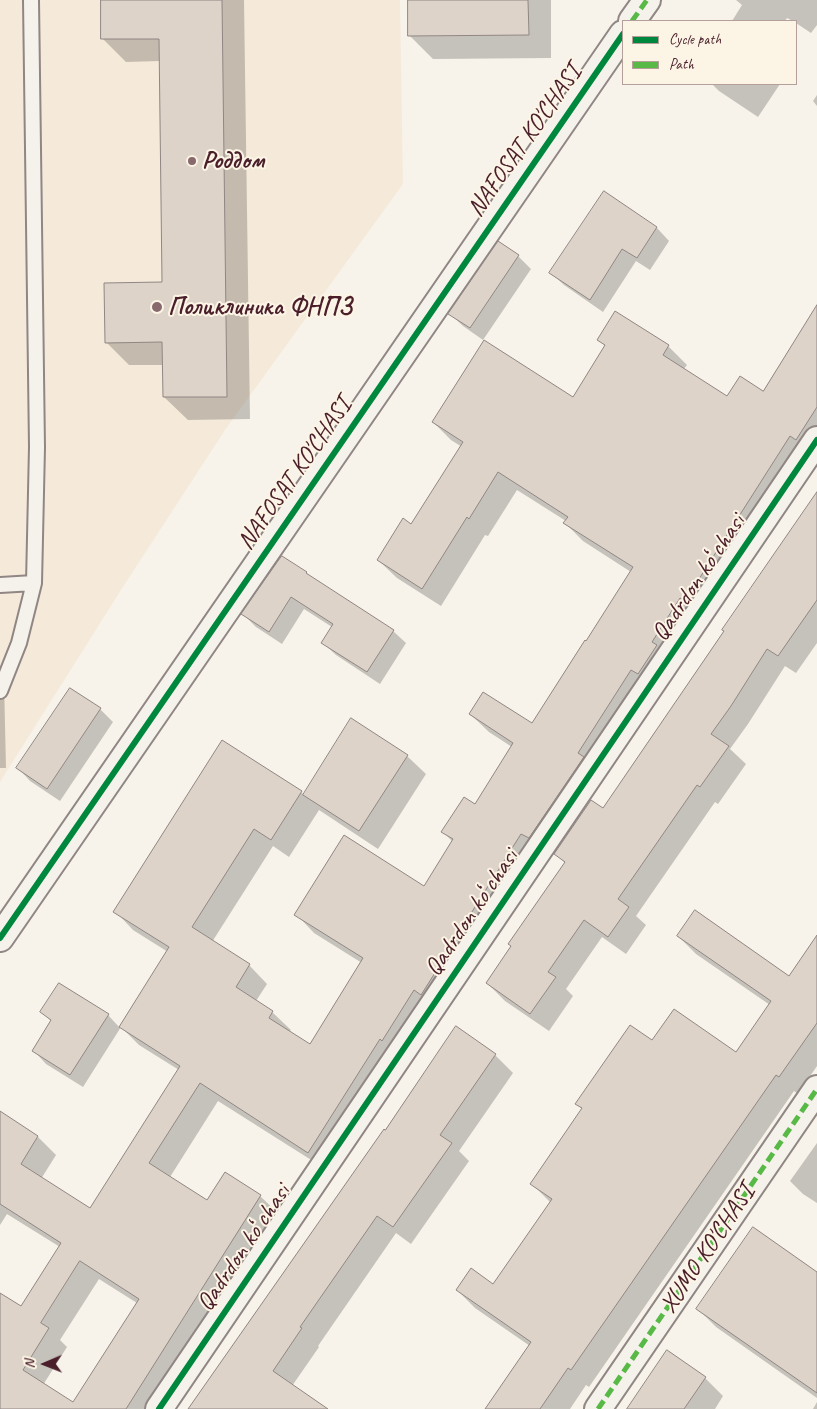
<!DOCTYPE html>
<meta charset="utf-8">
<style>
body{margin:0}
#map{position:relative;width:817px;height:1409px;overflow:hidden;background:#f7f3ea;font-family:Caveat,sans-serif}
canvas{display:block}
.legend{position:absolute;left:622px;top:20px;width:175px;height:65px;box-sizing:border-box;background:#fcf5e5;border:1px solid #b59f9b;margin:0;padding:6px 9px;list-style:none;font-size:15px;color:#4a1f2b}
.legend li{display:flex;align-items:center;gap:10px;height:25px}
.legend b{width:25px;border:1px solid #b59f9b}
.north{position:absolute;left:20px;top:1339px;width:50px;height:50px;-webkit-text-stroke:4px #fcf5e5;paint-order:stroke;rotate:269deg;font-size:14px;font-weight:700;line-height:20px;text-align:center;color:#4a1f2b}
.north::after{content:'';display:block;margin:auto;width:18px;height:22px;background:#4a1f2b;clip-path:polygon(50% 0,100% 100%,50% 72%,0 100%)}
</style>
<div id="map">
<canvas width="817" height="1409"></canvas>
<ul class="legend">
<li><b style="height:6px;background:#00873e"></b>Cycle path</li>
<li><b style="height:6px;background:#58b947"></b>Path</li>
</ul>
<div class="north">N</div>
</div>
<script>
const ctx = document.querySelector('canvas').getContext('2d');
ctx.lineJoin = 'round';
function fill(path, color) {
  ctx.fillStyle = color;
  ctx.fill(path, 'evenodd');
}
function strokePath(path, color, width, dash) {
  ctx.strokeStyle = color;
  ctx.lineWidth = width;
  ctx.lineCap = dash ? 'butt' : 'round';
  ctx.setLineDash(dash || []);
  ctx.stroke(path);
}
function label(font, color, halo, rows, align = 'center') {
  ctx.font = font + ' Caveat,sans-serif';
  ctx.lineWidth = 4;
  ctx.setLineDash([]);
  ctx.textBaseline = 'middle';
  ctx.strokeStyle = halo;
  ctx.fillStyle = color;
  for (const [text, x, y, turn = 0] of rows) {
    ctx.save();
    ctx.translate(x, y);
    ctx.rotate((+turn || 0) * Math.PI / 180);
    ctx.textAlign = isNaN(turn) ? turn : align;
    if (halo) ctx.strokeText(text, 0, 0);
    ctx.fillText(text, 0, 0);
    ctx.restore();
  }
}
const built = new Path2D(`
 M 0,0 L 400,0 L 403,184 L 225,430 L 121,590 L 0,782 Z`);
const shadow = new Path2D(`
 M 102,0 L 244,0 L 250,419 L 188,420 L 164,397 L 164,365 L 129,365 L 106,342 L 163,284 L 160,61 L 126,62 L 103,39 Z
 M 409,0 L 551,0 L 551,58 L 433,59 L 409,35 Z
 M 736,0 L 817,0 L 817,25 L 811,33 L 796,23 L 796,21 L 793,21 L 787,18 L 785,21 L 732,21 L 742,5 Z
 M 712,84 L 780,84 L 758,117 L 719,91 Z
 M 817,95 L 817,106 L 813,101 Z
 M 605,193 L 657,228 L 669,241 L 650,270 L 636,261 L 603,312 L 564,285 L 551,273 Z
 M 518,256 L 531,269 L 483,340 L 463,326 L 450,314 Z
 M 616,313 L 668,346 L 687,365 L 683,370 L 728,398 L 764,392 L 817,314 L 817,454 L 327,1170 L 218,1101 L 170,1177 L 208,1201 L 225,1173 L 260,1196 L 279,1214 L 156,1409 L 0,1409 L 0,1295 L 21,1308 L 60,1247 L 7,1214 L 0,1225 L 0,1113 L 38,1137 L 56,1155 L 41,1179 L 90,1210 L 179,1070 L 139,1045 L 121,1027 L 83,1087 L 46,1064 L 34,1051 L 52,1022 L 42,1012 L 108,1015 L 120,1028 L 168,952 L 133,930 L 115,911 L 301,792 L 304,795 L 407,756 L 426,774 L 378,849 L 319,810 L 289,857 L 273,846 L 212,942 L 249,965 L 267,984 L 256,1001 L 272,1012 L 291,1030 L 289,1032 L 310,1045 L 362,963 L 314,933 L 296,914 L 424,888 L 453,842 L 443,832 L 475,806 L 512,747 L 489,732 L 470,714 L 533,725 L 587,643 L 631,572 L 583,541 L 565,523 L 566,521 L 517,490 L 488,536 L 485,535 L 441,606 L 397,578 L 378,560 L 412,525 L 462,447 L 451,440 L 433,422 L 573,399 L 606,347 L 599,340 ZM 99,1279 L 137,1303 L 74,1404 L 43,1385 L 67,1347 L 60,1340 Z
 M 817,494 L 817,643 L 796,673 L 785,666 L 748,724 L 730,749 L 746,764 L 718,804 L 715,802 L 636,916 L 646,925 L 626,954 L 602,937 L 566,989 L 573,996 L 549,1031 L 505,1001 L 487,983 L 565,863 L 556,854 L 604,809 Z
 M 282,557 L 306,573 L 313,579 L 393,631 L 406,643 L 380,684 L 336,655 L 323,643 L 332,627 L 304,609 L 282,644 L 256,627 L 243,614 Z
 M 0,678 L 4,681 L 6,768 L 0,768 Z
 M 71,689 L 100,709 L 113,722 L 60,801 L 30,781 L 18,768 Z
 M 678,936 L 789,977 L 817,937 L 817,1066 L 798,1094 L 794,1091 L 589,1387 L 586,1385 L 570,1409 L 487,1409 L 530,1346 L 475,1308 L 457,1290 L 493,1285 L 551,1203 L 532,1184 L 583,1110 L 577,1104 L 652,1041 L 736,1054 L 770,1005 L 696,954 Z
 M 495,1055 L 513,1073 L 459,1151 L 469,1161 L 411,1244 L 396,1233 L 318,1346 L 319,1347 L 292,1386 L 326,1409 L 190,1409 Z
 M 817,1143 L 817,1203 L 803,1194 L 790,1181 Z
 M 817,1274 L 817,1398 L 716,1327 L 698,1309 Z
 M 705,1378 L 723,1396 L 715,1409 L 629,1409 Z
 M 817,1402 L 817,1409 L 813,1409 Z`);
const building = new Path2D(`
 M 101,0 L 222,0 L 227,397 L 163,397 L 162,342 L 105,343 L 104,283 L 162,282 L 159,39 L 101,39 Z
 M 408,0 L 528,0 L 529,35 L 408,36 Z
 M 604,191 L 657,227 L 637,258 L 622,249 L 590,300 L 549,273 Z
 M 498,241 L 519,255 L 470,328 L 448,314 Z
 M 817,305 L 817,407 L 796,440 L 790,436 L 685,601 L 680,598 L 652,642 L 657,645 L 638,674 L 631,670 L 578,753 L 584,757 L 529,838 L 521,834 L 470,915 L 471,916 L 421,995 L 414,990 L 382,1041 L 380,1039 L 308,1153 L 200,1083 L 149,1163 L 207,1200 L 225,1172 L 261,1195 L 126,1409 L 0,1409 L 0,1293 L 21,1306 L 61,1243 L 0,1204 L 0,1111 L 38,1136 L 21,1164 L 90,1208 L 180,1066 L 119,1027 L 169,947 L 113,912 L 222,740 L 302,791 L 271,840 L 254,829 L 192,927 L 250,964 L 236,987 L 273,1011 L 269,1018 L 310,1044 L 363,958 L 294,915 L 344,835 L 424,886 L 453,839 L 441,832 L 464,797 L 475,804 L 513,743 L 469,714 L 483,692 L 532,723 L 585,640 L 586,641 L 633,567 L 563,523 L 568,517 L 498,472 L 469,519 L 467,517 L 422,589 L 377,560 L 403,518 L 411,524 L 463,442 L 432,422 L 484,340 L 573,397 L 605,345 L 597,340 L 615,311 L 669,345 L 663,355 L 727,396 L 740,376 L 763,391 ZM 80,1261 L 139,1299 L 73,1402 L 23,1370 L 49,1328 L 41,1323 Z
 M 817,492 L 817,600 L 778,656 L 767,649 L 731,706 L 711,734 L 729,746 L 700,787 L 697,785 L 618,899 L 629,907 L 608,937 L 584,920 L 548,972 L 556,977 L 530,1014 L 486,983 L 511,946 L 508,944 L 565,862 L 554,854 L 591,800 L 603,808 L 724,631 L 722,630 Z
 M 282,556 L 307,572 L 306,573 L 394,630 L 367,672 L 321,643 L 333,624 L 291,597 L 269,632 L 241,614 Z
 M 70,688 L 101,708 L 47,789 L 16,768 Z
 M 351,718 L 408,755 L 359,831 L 303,795 Z
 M 695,910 L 789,976 L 817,935 L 817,1023 L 779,1077 L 776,1075 L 571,1370 L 568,1368 L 540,1409 L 485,1409 L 531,1342 L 456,1290 L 471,1268 L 493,1284 L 552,1199 L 530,1184 L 582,1108 L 575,1104 L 630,1025 L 652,1040 L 674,1009 L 736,1052 L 771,1001 L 677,936 Z
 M 59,983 L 109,1014 L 70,1075 L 32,1051 L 51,1020 L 40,1012 Z
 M 456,1026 L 496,1054 L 440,1135 L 452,1143 L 393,1227 L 377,1216 L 300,1327 L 302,1328 L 273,1371 L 328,1409 L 188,1409 L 384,1129 L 385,1130 Z
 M 753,1227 L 817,1272 L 817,1393 L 696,1309 Z
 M 667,1350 L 706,1377 L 684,1409 L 627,1409 Z`);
const lane = new Path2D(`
 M 31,0 L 37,447 L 34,583
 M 0,585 L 34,583 L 19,643 L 0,691`);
const street = new Path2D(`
 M 632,21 L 647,0
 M 0,938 L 623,34
 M 159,1409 L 817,440
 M 598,1409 L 817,1089`);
const quiet = new Path2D(`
 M 632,21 L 647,0
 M 598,1409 L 817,1089`);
const cycleway = new Path2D(`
 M 0,938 L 623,34
 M 159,1409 L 817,440`);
const markers = [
 [192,161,5,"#87696e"],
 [157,307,6,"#87696e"]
];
const streetNames = [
 ["NAFOSAT KO'CHASI",525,141,-55],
 ["NAFOSAT KO'CHASI",295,474,-55],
 ["Qadrdon koʻchasi",699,578,-56],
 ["Qadrdon koʻchasi",472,913,-56],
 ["Qadrdon koʻchasi",244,1248,-56],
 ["XUMO KO'CHASI",708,1249,-56]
];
const poiNames = [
 ["Роддом",202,161],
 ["Поликлиника ФНПЗ",168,307]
];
fill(built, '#f5eada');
fill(shadow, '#0003');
fill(building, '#ddd3c8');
strokePath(building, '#908684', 1);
strokePath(lane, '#908684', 18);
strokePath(street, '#908684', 30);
strokePath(lane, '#f5f2ec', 14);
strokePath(street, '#f5f2ec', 26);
strokePath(quiet, '#58b947', 5, [10, 5]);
strokePath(cycleway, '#00873e', 6);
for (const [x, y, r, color] of markers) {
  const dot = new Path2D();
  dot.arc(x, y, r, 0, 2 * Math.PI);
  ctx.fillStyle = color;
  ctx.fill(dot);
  strokePath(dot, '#fcf5e5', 2);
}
label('25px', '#4a1f2b', '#fcf5e5', streetNames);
label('bold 25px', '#4a1f2b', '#fcf5e5', poiNames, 'left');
</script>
